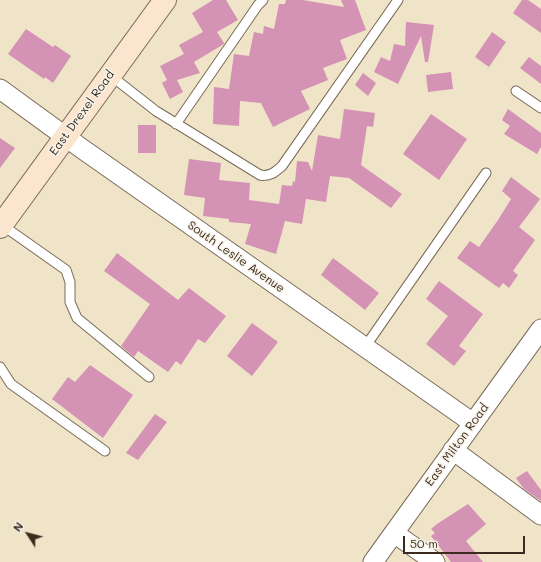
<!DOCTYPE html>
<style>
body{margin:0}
#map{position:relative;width:541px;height:562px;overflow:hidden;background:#efe4c8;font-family:Mali,sans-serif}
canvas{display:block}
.north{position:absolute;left:8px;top:514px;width:40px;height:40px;-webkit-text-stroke:3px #f7f3e8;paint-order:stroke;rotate:306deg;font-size:11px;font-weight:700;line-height:16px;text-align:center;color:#3b2a1e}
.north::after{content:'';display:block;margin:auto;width:14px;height:18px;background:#3b2a1e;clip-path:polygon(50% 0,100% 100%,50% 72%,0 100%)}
.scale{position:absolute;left:403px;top:536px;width:122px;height:18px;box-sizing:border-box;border:2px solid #3b2a1e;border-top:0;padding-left:5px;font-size:12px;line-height:14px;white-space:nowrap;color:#3b2a1e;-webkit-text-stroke:3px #f7f3e8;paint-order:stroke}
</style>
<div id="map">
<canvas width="541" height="562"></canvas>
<div class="north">N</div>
<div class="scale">50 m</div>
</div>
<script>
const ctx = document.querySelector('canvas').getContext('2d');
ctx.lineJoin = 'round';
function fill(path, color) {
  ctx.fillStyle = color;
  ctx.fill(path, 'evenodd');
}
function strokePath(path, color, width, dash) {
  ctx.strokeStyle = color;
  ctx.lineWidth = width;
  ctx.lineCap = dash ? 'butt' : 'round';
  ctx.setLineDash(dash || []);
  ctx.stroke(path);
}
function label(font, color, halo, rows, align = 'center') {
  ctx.font = font + ' Mali,sans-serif';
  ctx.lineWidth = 3;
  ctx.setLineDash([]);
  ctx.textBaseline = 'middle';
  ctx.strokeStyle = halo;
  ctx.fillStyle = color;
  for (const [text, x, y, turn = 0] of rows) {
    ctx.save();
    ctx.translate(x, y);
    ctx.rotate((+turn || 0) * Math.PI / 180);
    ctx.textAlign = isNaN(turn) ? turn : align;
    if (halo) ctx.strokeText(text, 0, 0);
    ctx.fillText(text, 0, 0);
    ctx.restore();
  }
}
const building = new Path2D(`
 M 213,0 L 226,0 L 238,20 L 217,32 L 224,43 L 224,44 L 194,62 L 200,73 L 177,80 L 183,92 L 170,99 L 162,83 L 167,80 L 160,66 L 184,54 L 179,45 L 203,32 L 192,13 Z
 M 286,0 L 303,0 L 344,7 L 341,0 L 355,0 L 366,30 L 340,40 L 347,59 L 323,68 L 328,80 L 301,91 L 310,109 L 273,127 L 261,103 L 240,101 L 239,126 L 213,124 L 214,87 L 229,89 L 234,54 L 249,56 L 254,32 L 263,34 L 264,26 L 274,29 L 279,4 L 285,4 Z
 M 522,0 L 528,0 L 541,9 L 541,33 L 513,13 Z
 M 406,22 L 434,25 L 428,62 L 425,62 L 421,36 L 398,84 L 374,72 L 381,57 L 390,61 L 394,44 L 405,46 Z
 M 26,29 L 53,47 L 55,45 L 71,56 L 53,83 L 45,77 L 44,79 L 8,54 Z
 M 492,32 L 506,42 L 489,67 L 475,57 Z
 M 529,57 L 541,66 L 541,84 L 520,68 Z
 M 451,72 L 453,89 L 428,92 L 426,75 Z
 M 363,73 L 376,83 L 368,96 L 355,85 Z
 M 344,109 L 375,113 L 373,127 L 367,126 L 361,165 L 402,194 L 391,208 L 349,178 L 330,176 L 326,202 L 306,199 L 302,224 L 285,221 L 276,254 L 245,244 L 251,224 L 229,222 L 229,219 L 203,216 L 205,198 L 184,195 L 189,159 L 221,163 L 219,180 L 250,183 L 249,200 L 279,204 L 282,185 L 292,186 L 293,181 L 295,182 L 297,161 L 308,162 L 312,171 L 318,135 L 340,139 Z
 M 508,109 L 541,133 L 541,147 L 537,154 L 504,134 L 510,126 L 502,120 Z
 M 431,114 L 467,139 L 439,180 L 403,154 Z
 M 138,125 L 156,125 L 156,153 L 138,153 Z
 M 0,138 L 15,148 L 0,168 Z
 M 511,177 L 540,199 L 519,227 L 535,240 L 513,271 L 518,275 L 509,288 L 503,283 L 499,288 L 457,258 L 470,241 L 479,247 L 498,220 L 511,199 L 502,191 Z
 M 117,253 L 178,300 L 189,288 L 226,316 L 205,343 L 198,339 L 181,365 L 176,361 L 168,372 L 138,351 L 134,357 L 121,346 L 150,304 L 104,271 Z
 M 333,258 L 379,293 L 365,310 L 321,275 Z
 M 439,281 L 483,314 L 459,346 L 466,351 L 454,366 L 426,344 L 448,316 L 426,299 Z
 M 252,323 L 278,342 L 252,376 L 227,356 Z
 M 90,365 L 133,395 L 103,438 L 52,399 L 68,377 L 75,382 Z
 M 155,414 L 167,422 L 138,460 L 126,453 Z
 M 527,471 L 541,490 L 541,501 L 524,489 L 516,478 Z
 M 468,504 L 486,524 L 466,541 L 483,562 L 451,562 L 431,536 L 435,533 L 431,529 L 437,524 Z`);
const lane = new Path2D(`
 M 110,75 L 156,111 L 260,175 C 270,177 275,172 282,166 L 398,0
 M 516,91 L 541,108
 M 176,124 L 258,5 L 263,0
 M 2,225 L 66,270 L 70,282 L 70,302 L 77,318 L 149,377
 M 365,347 L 486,173
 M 0,367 L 11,384 L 105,451`);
const street = new Path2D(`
 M 0,89 L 81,148 L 473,423
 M 453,450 L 541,515
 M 394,533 L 435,562
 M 373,562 L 541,329`);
const secondary = new Path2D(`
 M 0,227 L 165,0`);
const streetNames = [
 ["East Drexel Road",82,113,-54],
 ["South Leslie Avenue",236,257,35],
 ["East Milton Road",457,445,-54]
];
fill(building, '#d492b4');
strokePath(lane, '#7a6b5a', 11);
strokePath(street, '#7a6b5a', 21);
strokePath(secondary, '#7a6b5a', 24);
strokePath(lane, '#fff', 9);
strokePath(street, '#fff', 19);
strokePath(secondary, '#fce5cf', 22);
label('12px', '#3b2a1e', '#f7f3e8', streetNames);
</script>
